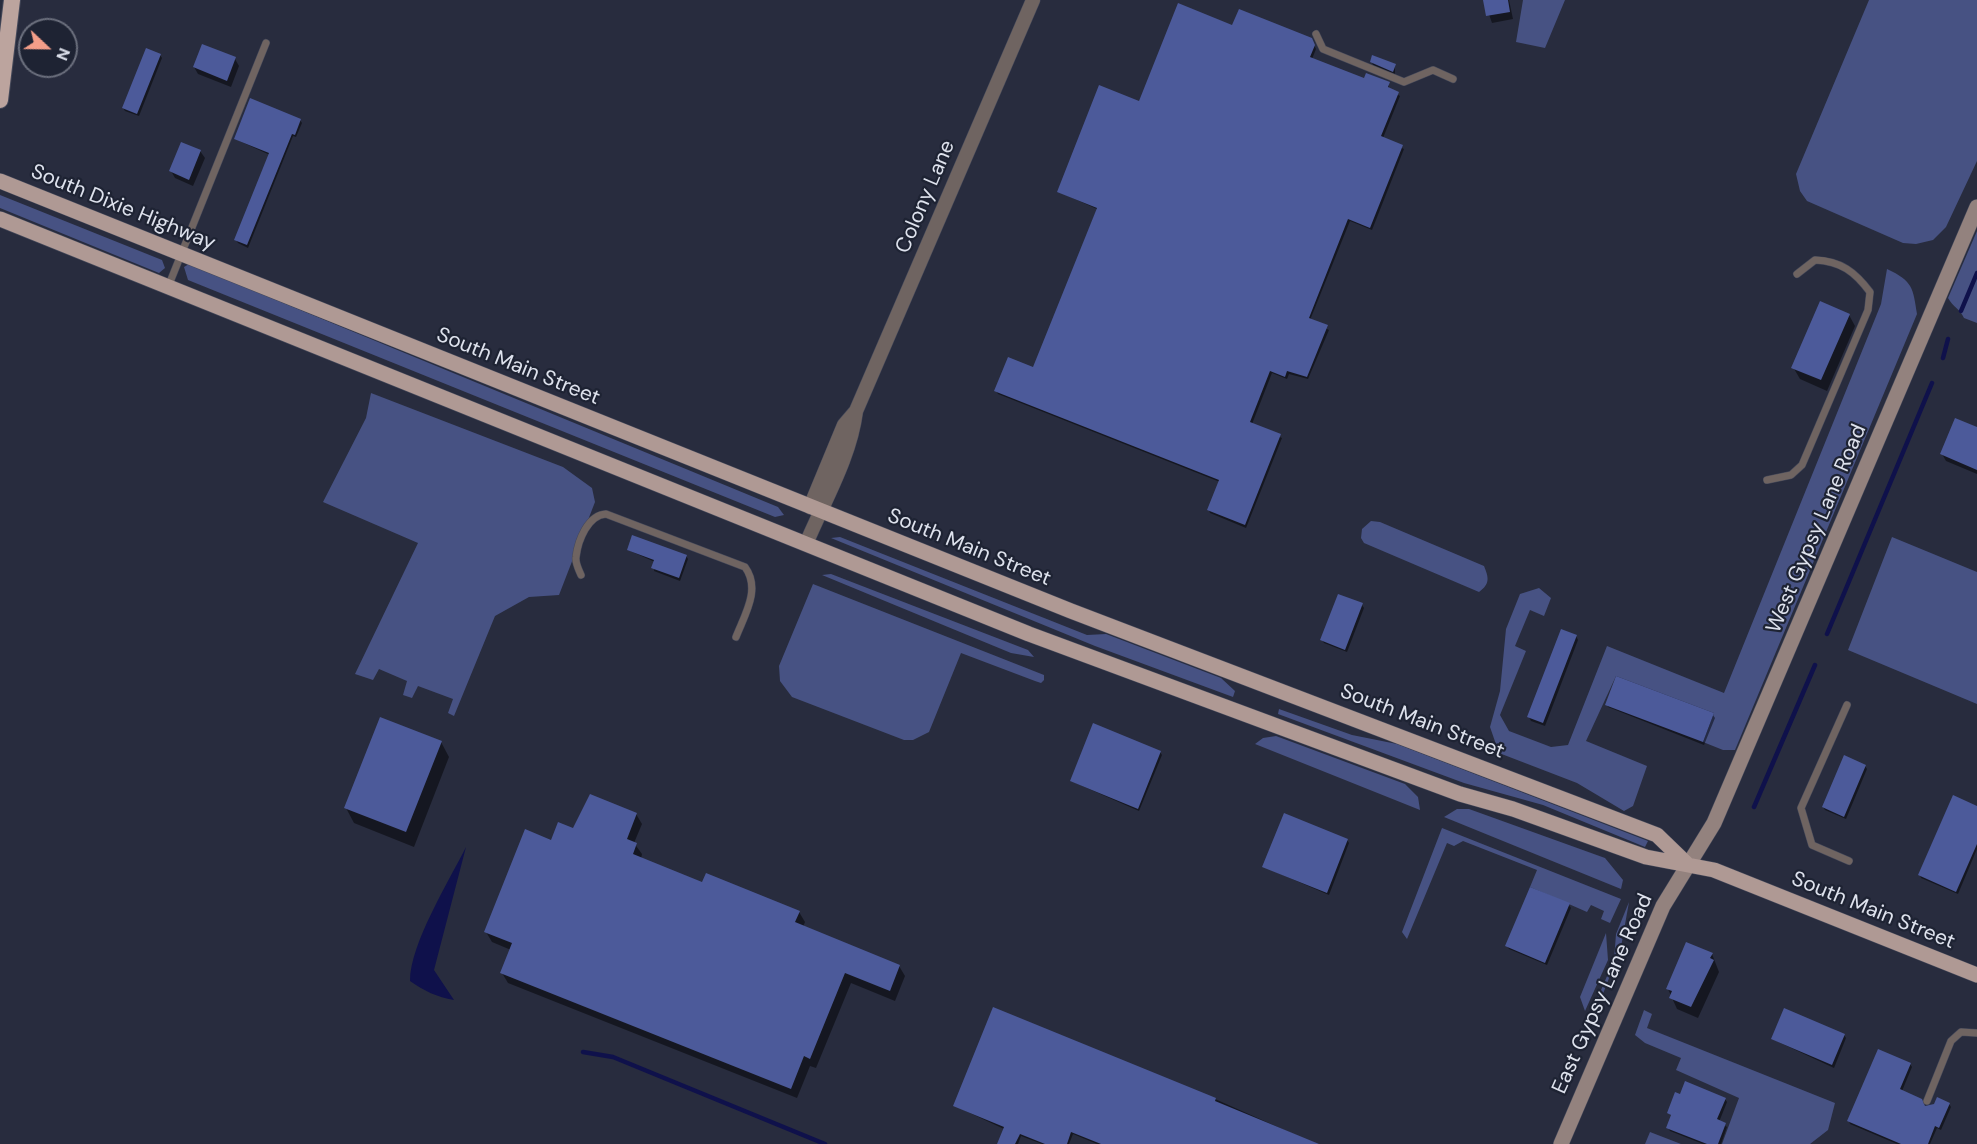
<!DOCTYPE html>
<style>
body{margin:0}
#map{position:relative;width:1977px;height:1144px;overflow:hidden;background:#282c3e;font-family:"DM Sans",sans-serif}
canvas{display:block}
.north{position:absolute;left:18px;top:18px;width:60px;height:60px;box-sizing:border-box;background:#1e2333;border:2px solid #6b6f7d;border-radius:50%;rotate:112deg;font-size:16px;font-weight:700;line-height:24px;text-align:center;color:#dee2ed}
.north::after{content:'';display:block;margin:auto;width:21px;height:27px;background:#f49e89;clip-path:polygon(50% 0,100% 100%,50% 72%,0 100%)}
</style>
<div id="map">
<canvas width="1977" height="1144"></canvas>
<div class="north">N</div>
</div>
<script>
const ctx = document.querySelector('canvas').getContext('2d');
ctx.lineJoin = 'round';
function fill(path, color) {
  ctx.fillStyle = color;
  ctx.fill(path, 'evenodd');
}
function strokePath(path, color, width, dash) {
  ctx.strokeStyle = color;
  ctx.lineWidth = width;
  ctx.lineCap = dash ? 'butt' : 'round';
  ctx.setLineDash(dash || []);
  ctx.stroke(path);
}
function label(font, color, halo, rows, align = 'center') {
  ctx.font = font + ' "DM Sans",sans-serif';
  ctx.lineWidth = 4.5;
  ctx.setLineDash([]);
  ctx.textBaseline = 'middle';
  ctx.strokeStyle = halo;
  ctx.fillStyle = color;
  for (const [text, x, y, turn = 0] of rows) {
    ctx.save();
    ctx.translate(x, y);
    ctx.rotate((+turn || 0) * Math.PI / 180);
    ctx.textAlign = isNaN(turn) ? turn : align;
    if (halo) ctx.strokeText(text, 0, 0);
    ctx.fillText(text, 0, 0);
    ctx.restore();
  }
}
const green = new Path2D(`
 M 1523,0 L 1565,0 L 1545,48 L 1516,42 Z
 M 1869,0 L 1977,0 L 1977,161 L 1946,227 L 1933,240 L 1916,244 L 1903,243 L 1807,201 L 1800,191 L 1796,174 Z
 M 0,195 L 162,260 L 165,268 L 159,273 L 0,208 Z
 M 1977,231 L 1977,323 L 1964,318 C 1960,309 1953,307 1948,298 Z
 M 189,264 L 778,507 L 784,515 L 775,517 L 188,280 L 184,267 Z
 M 1887,269 C 1913,281 1913,288 1917,314 L 1735,750 L 1723,750 L 1703,742 L 1714,713 L 1616,676 L 1586,741 L 1647,766 L 1633,806 L 1624,811 L 1577,783 L 1499,753 L 1490,727 L 1500,691 L 1506,629 L 1520,594 L 1539,588 L 1551,598 L 1544,616 L 1530,610 L 1515,646 L 1526,651 L 1500,715 L 1509,731 L 1551,747 L 1568,745 L 1607,646 L 1724,693 L 1881,304 Z
 M 371,393 L 563,467 L 592,488 L 595,502 L 559,595 L 529,597 L 495,616 L 454,716 L 448,713 L 453,699 L 418,686 L 412,698 L 403,695 L 407,681 L 379,669 L 373,680 L 355,674 L 418,543 L 323,502 L 366,418 Z
 M 1371,521 L 1380,522 L 1484,566 C 1489,578 1490,584 1479,592 L 1364,543 L 1361,538 L 1362,529 Z
 M 840,537 L 1087,635 L 1106,634 L 1221,678 L 1235,691 L 1233,697 L 1095,646 L 831,538 Z
 M 1892,537 L 1977,572 L 1977,704 L 1848,650 Z
 M 831,574 L 1028,650 L 1034,657 L 1011,653 L 822,575 Z
 M 813,584 L 1044,675 L 1044,680 L 1041,683 L 1035,681 L 961,653 L 929,732 L 913,740 L 904,740 L 792,697 L 780,681 L 779,666 Z
 M 1279,709 L 1352,735 L 1397,744 L 1648,841 L 1645,847 L 1543,805 L 1464,783 L 1278,714 Z
 M 1276,736 L 1405,784 L 1418,797 L 1420,810 L 1255,744 L 1263,738 Z
 M 1457,809 L 1469,809 L 1605,858 L 1623,880 L 1621,889 L 1444,817 Z
 M 1442,828 L 1621,899 L 1610,923 L 1601,919 L 1604,911 L 1591,905 L 1587,912 L 1530,887 L 1537,870 L 1463,841 L 1454,846 L 1447,843 L 1407,939 L 1402,932 Z
 M 1629,902 L 1621,947 L 1596,1012 L 1592,1011 L 1614,960 L 1616,934 Z
 M 1606,933 L 1608,960 L 1585,1011 L 1580,997 Z
 M 1644,1010 L 1652,1014 L 1647,1028 L 1835,1103 L 1828,1130 L 1810,1144 L 1722,1144 L 1739,1098 L 1676,1070 L 1681,1058 L 1645,1043 L 1635,1035 Z
 M 1650,1132 L 1681,1144 L 1645,1144 Z`);
const water = new Path2D(`
 M 466,847 L 434,970 L 454,1000 C 437,997 424,991 410,981 C 410,944 449,881 466,847 Z`);
const shadow = new Path2D(`
 M 1484,0 L 1509,0 L 1513,19 L 1492,23 Z
 M 1233,27 L 1311,39 L 1316,49 L 1312,59 L 1365,80 L 1389,83 L 1389,89 L 1400,96 L 1383,138 L 1404,149 L 1372,230 L 1350,221 L 1310,320 L 1329,330 L 1308,379 L 1289,374 L 1287,379 L 1272,373 L 1252,424 L 1282,438 L 1246,528 L 1210,513 L 1209,510 L 1220,482 L 998,394 L 996,391 L 1034,369 L 1097,209 L 1059,192 L 1140,103 Z
 M 160,55 L 162,58 L 139,116 L 125,111 L 123,108 Z
 M 235,59 L 239,66 L 231,87 L 198,74 L 194,67 Z
 M 1372,62 L 1395,65 L 1395,74 L 1373,65 Z
 M 300,120 L 302,123 L 296,137 L 293,136 L 248,248 L 238,243 L 236,240 L 270,155 L 235,139 Z
 M 200,151 L 205,158 L 193,186 L 175,178 L 171,171 Z
 M 1849,315 L 1855,326 L 1827,391 L 1800,379 L 1793,367 Z
 M 1977,429 L 1977,474 L 1946,461 L 1942,454 Z
 M 628,550 L 686,556 L 688,559 L 680,581 L 654,571 L 655,562 Z
 M 1362,605 L 1364,608 L 1347,652 L 1324,643 L 1322,640 Z
 M 1576,636 L 1578,640 L 1545,726 L 1531,721 L 1529,717 Z
 M 1607,704 L 1713,715 L 1715,718 L 1704,745 L 1608,707 Z
 M 441,742 L 449,757 L 414,847 L 354,823 L 346,808 Z
 M 1160,752 L 1162,755 L 1139,811 L 1071,781 Z
 M 1865,766 L 1867,769 L 1846,819 L 1825,810 L 1823,807 Z
 M 1977,807 L 1977,849 L 1958,894 L 1921,878 L 1920,875 Z
 M 636,814 L 642,824 L 634,843 L 642,854 L 641,859 L 703,884 L 799,912 L 805,922 L 803,927 L 899,966 L 905,976 L 895,1001 L 851,983 L 816,1068 L 810,1066 L 797,1098 L 508,983 L 502,973 L 511,950 L 492,942 L 486,932 L 552,842 L 574,830 Z
 M 1347,840 L 1349,843 L 1329,895 L 1264,867 Z
 M 1569,905 L 1571,908 L 1547,965 L 1509,949 L 1507,946 Z
 M 1712,954 L 1719,972 L 1698,1018 L 1677,1009 L 1668,989 Z
 M 1844,1035 L 1846,1038 L 1834,1068 L 1772,1039 Z
 M 1910,1064 L 1912,1067 L 1902,1091 L 1925,1108 L 1949,1104 L 1951,1107 L 1941,1130 L 1937,1128 L 1930,1144 L 1897,1144 L 1850,1124 L 1849,1121 Z
 M 1680,1096 L 1725,1099 L 1727,1102 L 1719,1122 L 1727,1127 L 1721,1144 L 1703,1144 L 1670,1131 L 1668,1128 L 1672,1117 L 1669,1113 Z
 M 1215,1099 L 1316,1144 L 1097,1144 L 1073,1134 L 1069,1144 L 1042,1144 L 1021,1136 L 1018,1144 L 998,1144 L 1004,1129 L 955,1106 Z`);
const stream = new Path2D(`
 M 1961,311 L 1977,273
 M 1943,358 L 1948,339
 M 1827,634 L 1932,383
 M 1754,807 L 1815,665
 M 583,1052 L 613,1057 L 825,1144`);
const building = new Path2D(`
 M 1483,0 L 1508,0 L 1510,12 L 1486,16 Z
 M 1178,3 L 1232,25 L 1239,9 L 1312,38 L 1315,45 L 1310,57 L 1364,78 L 1366,73 L 1390,82 L 1388,87 L 1399,92 L 1381,136 L 1403,145 L 1370,228 L 1348,219 L 1309,318 L 1328,325 L 1307,377 L 1287,371 L 1285,377 L 1270,371 L 1250,422 L 1281,434 L 1245,525 L 1207,510 L 1219,480 L 994,391 L 1008,357 L 1033,367 L 1097,208 L 1057,192 L 1099,85 L 1139,101 Z
 M 202,44 L 236,57 L 227,81 L 193,67 Z
 M 146,48 L 161,54 L 137,114 L 122,108 Z
 M 1372,55 L 1396,64 L 1393,72 L 1370,62 Z
 M 250,98 L 301,119 L 295,135 L 292,134 L 247,245 L 234,240 L 269,153 L 234,139 Z
 M 181,142 L 201,150 L 189,180 L 169,171 Z
 M 1820,301 L 1850,314 L 1821,380 L 1791,368 Z
 M 1955,418 L 1977,427 L 1977,470 L 1940,454 Z
 M 632,535 L 687,555 L 679,578 L 651,568 L 654,560 L 627,550 Z
 M 1338,594 L 1363,603 L 1345,650 L 1320,640 Z
 M 1561,629 L 1577,635 L 1543,723 L 1527,717 Z
 M 1616,676 L 1714,713 L 1703,742 L 1605,705 Z
 M 380,717 L 442,741 L 406,832 L 344,808 Z
 M 1093,723 L 1161,751 L 1138,809 L 1070,781 Z
 M 1844,755 L 1866,765 L 1844,817 L 1822,807 Z
 M 590,794 L 637,813 L 627,839 L 637,843 L 633,854 L 702,882 L 706,873 L 800,911 L 795,922 L 900,965 L 890,991 L 845,973 L 810,1059 L 804,1056 L 791,1089 L 500,973 L 512,943 L 484,932 L 525,829 L 551,840 L 558,822 L 573,828 Z
 M 1953,795 L 1977,806 L 1977,844 L 1956,892 L 1918,875 Z
 M 1284,813 L 1348,839 L 1327,893 L 1262,867 Z
 M 1530,887 L 1570,903 L 1545,963 L 1505,946 Z
 M 1686,942 L 1713,953 L 1710,958 L 1714,960 L 1691,1007 L 1669,998 L 1672,991 L 1666,989 Z
 M 993,1007 L 1216,1098 L 1215,1101 L 1319,1144 L 1101,1144 L 1071,1132 L 1067,1144 L 1045,1144 L 1020,1134 L 1015,1144 L 997,1144 L 1004,1127 L 953,1106 Z
 M 1784,1008 L 1845,1034 L 1832,1065 L 1771,1039 Z
 M 1878,1049 L 1911,1063 L 1900,1089 L 1922,1099 L 1925,1106 L 1934,1104 L 1937,1097 L 1950,1103 L 1939,1128 L 1935,1126 L 1928,1144 L 1901,1144 L 1847,1121 Z
 M 1685,1081 L 1726,1098 L 1717,1119 L 1726,1123 L 1718,1144 L 1707,1144 L 1666,1128 L 1671,1115 L 1667,1113 L 1675,1092 L 1680,1094 Z`);
const service = new Path2D(`
 M 1316,34 L 1323,49 L 1404,82 L 1433,70 L 1453,79
 M 168,287 L 266,43
 M 1767,480 L 1791,475 L 1802,465 L 1868,310 L 1870,292 C 1855,272 1841,261 1815,260 L 1797,274
 M 581,575 C 579,570 575,563 576,557 C 578,540 588,515 606,514 L 745,567 C 761,589 745,614 736,637
 M 1847,705 L 1801,808 L 1812,845 L 1849,861
 M 1927,1101 L 1951,1041 L 1961,1032 L 1977,1033`);
const minor = new Path2D(`
 M 810,507 L 844,425 L 856,411
 M 806,544 C 824,501 850,458 856,411 L 1033,0`);
const secondary = new Path2D(`
 M 1561,1144 L 1663,906 L 1714,823 L 1977,207`);
const primary = new Path2D(`
 M 0,181 L 1071,611 L 1657,835 L 1687,864
 M 0,219 L 1029,634 L 1460,794 L 1513,809 L 1646,857 L 1714,870 L 1977,975`);
const trunk = new Path2D(`
 M 0,100 L 12,0`);
const streetNames = [
 ["Colony Lane",926,197,-67],
 ["South Dixie Highway",123,208,22],
 ["South Main Street",518,367,22],
 ["West Gypsy Lane Road",1817,529,-67],
 ["South Main Street",969,548,22],
 ["South Main Street",1422,722,21],
 ["South Main Street",1873,911,22],
 ["East Gypsy Lane Road",1603,994,-66]
];
fill(green, '#475283');
fill(water, '#0f114b');
fill(shadow, '#0007');
strokePath(stream, '#0f114b', 4.5);
fill(building, '#4c5a9a');
strokePath(service, '#45495a', 8);
strokePath(minor, '#45495a', 15);
strokePath(secondary, '#45495a', 16);
strokePath(primary, '#45495a', 16);
strokePath(trunk, '#45495a', 18);
strokePath(service, '#6f6461', 7);
strokePath(minor, '#6f6461', 14);
strokePath(secondary, '#93827e', 15);
strokePath(primary, '#af9994', 15);
strokePath(trunk, '#bca49e', 16);
label('21px', '#dee2ed', '#1e2333', streetNames);
</script>
